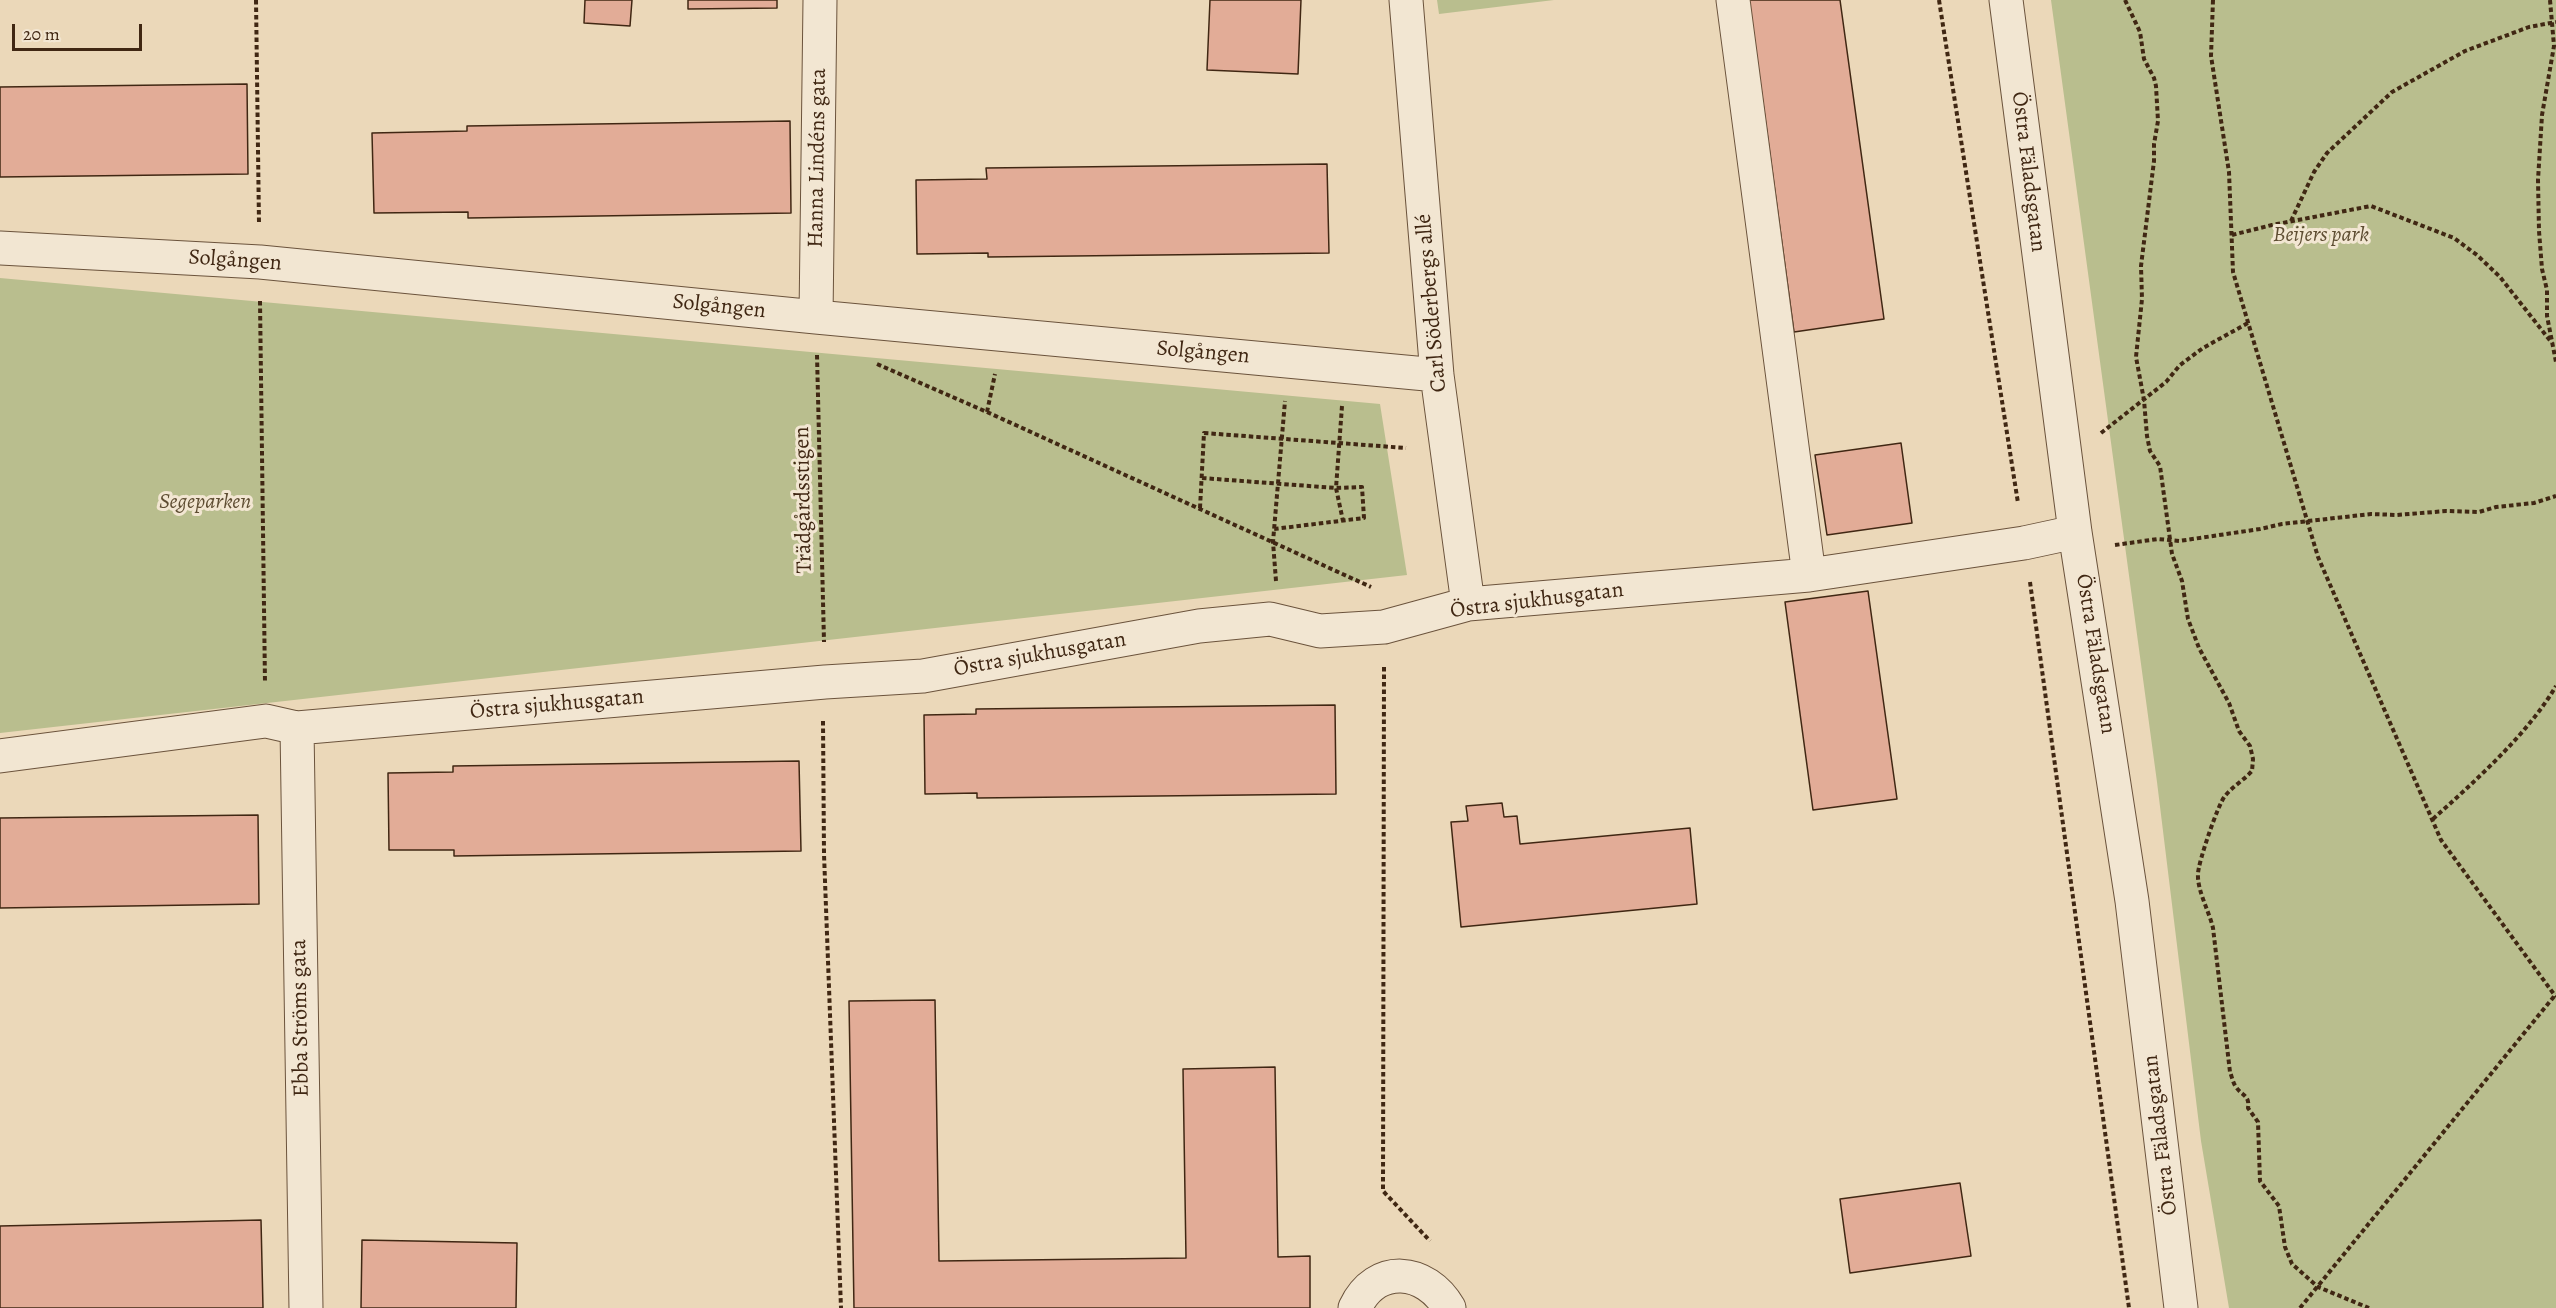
<!DOCTYPE html>
<meta charset="utf-8">
<style>
body{margin:0}
#map{position:relative;width:2556px;height:1308px;overflow:hidden;background:#ebd8b9;font-family:Alegreya,serif}
canvas{display:block}
.scale{position:absolute;left:12px;top:24px;width:130px;height:27px;box-sizing:border-box;border:3px solid #402713;border-top:0;padding-left:8px;font-size:18px;line-height:21px;white-space:nowrap;color:#402713;-webkit-text-stroke:4px #f2e6d2;paint-order:stroke}
</style>
<div id="map">
<canvas width="2556" height="1308"></canvas>
<div class="scale">20 m</div>
</div>
<script>
const ctx = document.querySelector('canvas').getContext('2d');
ctx.lineJoin = 'round';
function fill(path, color) {
  ctx.fillStyle = color;
  ctx.fill(path, 'evenodd');
}
function strokePath(path, color, width, dash) {
  ctx.strokeStyle = color;
  ctx.lineWidth = width;
  ctx.lineCap = dash ? 'butt' : 'round';
  ctx.setLineDash(dash || []);
  ctx.stroke(path);
}
function label(font, color, halo, rows, align = 'center') {
  ctx.font = font + ' Alegreya,serif';
  ctx.lineWidth = 6;
  ctx.setLineDash([]);
  ctx.textBaseline = 'middle';
  ctx.strokeStyle = halo;
  ctx.fillStyle = color;
  for (const [text, x, y, turn = 0] of rows) {
    ctx.save();
    ctx.translate(x, y);
    ctx.rotate((+turn || 0) * Math.PI / 180);
    ctx.textAlign = isNaN(turn) ? turn : align;
    if (halo) ctx.strokeText(text, 0, 0);
    ctx.fillText(text, 0, 0);
    ctx.restore();
  }
}
const green = new Path2D(`
 M 1437,0 L 1554,0 L 1439,14 Z
 M 2051,0 L 2556,0 L 2556,1308 L 2229,1308 L 2201,1141 L 2157,782 Z
 M 0,278 L 1380,404 L 1407,575 L 0,733 Z`);
const building = new Path2D(`
 M 585,0 L 632,0 L 630,26 L 584,23 Z
 M 688,0 L 777,0 L 777,8 L 688,9 Z
 M 1210,0 L 1301,0 L 1298,74 L 1207,70 Z
 M 1749,0 L 1840,0 L 1884,319 L 1794,332 Z
 M 247,84 L 248,174 L 0,177 L 0,87 Z
 M 790,121 L 791,213 L 468,218 L 468,212 L 374,213 L 372,133 L 467,131 L 467,126 Z
 M 1327,164 L 1329,253 L 988,257 L 988,253 L 917,254 L 916,180 L 987,179 L 986,168 Z
 M 1901,443 L 1912,523 L 1827,535 L 1815,455 Z
 M 1868,591 L 1897,799 L 1813,810 L 1785,602 Z
 M 1335,705 L 1336,794 L 977,798 L 977,793 L 925,794 L 924,715 L 976,714 L 976,709 Z
 M 799,761 L 801,851 L 454,856 L 454,850 L 389,850 L 388,773 L 453,772 L 453,766 Z
 M 1502,803 L 1504,817 L 1517,816 L 1520,844 L 1690,828 L 1697,904 L 1461,927 L 1451,822 L 1468,821 L 1466,806 Z
 M 258,815 L 259,904 L 0,908 L 0,818 Z
 M 935,1000 L 939,1261 L 1186,1258 L 1183,1069 L 1275,1067 L 1278,1257 L 1310,1256 L 1310,1308 L 854,1308 L 849,1001 Z
 M 1960,1183 L 1971,1256 L 1850,1273 L 1840,1199 Z
 M 261,1220 L 263,1308 L 0,1308 L 0,1226 Z
 M 362,1240 L 517,1243 L 516,1308 L 361,1308 Z`);
const path = new Path2D(`
 M 256,0 L 259,224
 M 1939,0 L 2018,503
 M 2125,0 L 2140,32 L 2144,59 L 2154,78 L 2156,86 L 2158,121 L 2154,144 L 2154,161 L 2141,266 L 2142,299 L 2136,357 L 2144,400 L 2147,436 L 2150,451 L 2160,466 L 2172,554 L 2182,581 L 2188,619 L 2199,648 L 2229,703 L 2239,731 L 2250,746 L 2253,759 L 2252,771 C 2244,780 2233,786 2225,796 C 2218,804 2198,863 2198,874 C 2197,890 2209,911 2213,928 L 2230,1072 C 2232,1077 2233,1083 2236,1087 C 2242,1096 2250,1095 2248,1108 L 2258,1122 L 2260,1181 L 2279,1206 L 2285,1247 L 2292,1264 L 2318,1287 L 2369,1308
 M 2213,0 L 2211,56 L 2229,172 L 2233,272 L 2318,557 L 2441,840 L 2556,997
 M 2550,0 L 2554,46 L 2542,115 L 2538,180 L 2539,231 L 2542,269 L 2547,290 L 2547,316 L 2556,362
 M 2291,221 L 2314,172 L 2327,153 L 2392,92 L 2465,51 L 2529,27 L 2556,22
 M 2232,235 L 2272,225 L 2371,206 L 2454,238 L 2477,255 L 2500,277 L 2552,343
 M 260,301 L 265,683
 M 817,355 L 824,642
 M 877,364 L 987,412 L 1371,587
 M 1342,406 L 1336,488 L 1343,521
 M 987,412 L 995,374
 M 2101,433 L 2166,382 L 2180,365 L 2203,348 L 2248,323
 M 1202,478 L 1336,488 L 1362,487 L 1364,518 L 1274,529
 M 1200,508 L 1204,433 L 1406,448
 M 2115,545 L 2158,539 L 2179,541 L 2260,529 L 2282,524 L 2371,514 L 2397,515 L 2446,511 L 2479,512 L 2496,507 L 2534,503 L 2556,496
 M 1276,581 L 1273,542 L 1285,401
 M 2030,582 L 2129,1308
 M 1384,667 L 1383,1191 L 1430,1241
 M 823,721 L 824,854 L 841,1308
 M 2433,819 C 2474,782 2528,734 2556,686
 M 2300,1308 L 2556,994`);
const minor = new Path2D(`
 M 1406,0 L 1437,375 L 1468,604
 M 1733,0 L 1809,575
 M 2006,0 L 2075,532 L 2132,901 L 2181,1308
 M 0,248 L 260,262 L 816,317 L 1437,375
 M 816,317 L 820,0
 M 297,728 L 306,1308
 M 0,756 L 266,721 L 297,728 L 825,682 L 923,676 L 1199,626 L 1270,619 L 1320,631 L 1384,627 L 1468,604 L 1809,575 L 2024,543 L 2075,532
 M 1355,1308 C 1376,1263 1426,1268 1449,1308`);
const streetNames = [
 ["Hanna Lindéns gata",818,158,-89],
 ["Östra Fäladsgatan",2028,172,83],
 ["Solgången",235,261,4],
 ["Carl Söderbergs allé",1432,303,-95],
 ["Solgången",719,307,6],
 ["Solgången",1203,353,5],
 ["Trädgårdsstigen",804,500,-91],
 ["Östra sjukhusgatan",1537,601,-7],
 ["Östra Fäladsgatan",2095,654,81],
 ["Östra sjukhusgatan",1040,655,-10],
 ["Östra sjukhusgatan",557,705,-5],
 ["Ebba Ströms gata",301,1018,-91],
 ["Östra Fäladsgatan",2161,1135,-97]
];
const parkNames = [
 ["Beijers park",2321,236],
 ["Segeparken",205,503]
];
fill(green, '#b9be8e');
fill(building, '#e2ac97');
strokePath(building, '#402713', 1.5);
strokePath(minor, '#6b533c', 35);
strokePath(path, '#402713', 4, [4.5, 3]);
strokePath(minor, '#f2e6d2', 33);
label('22px', '#402713', '#f2e6d2', streetNames);
label('italic 22px', '#5e4d32', '#f2e6d2', parkNames);
</script>
